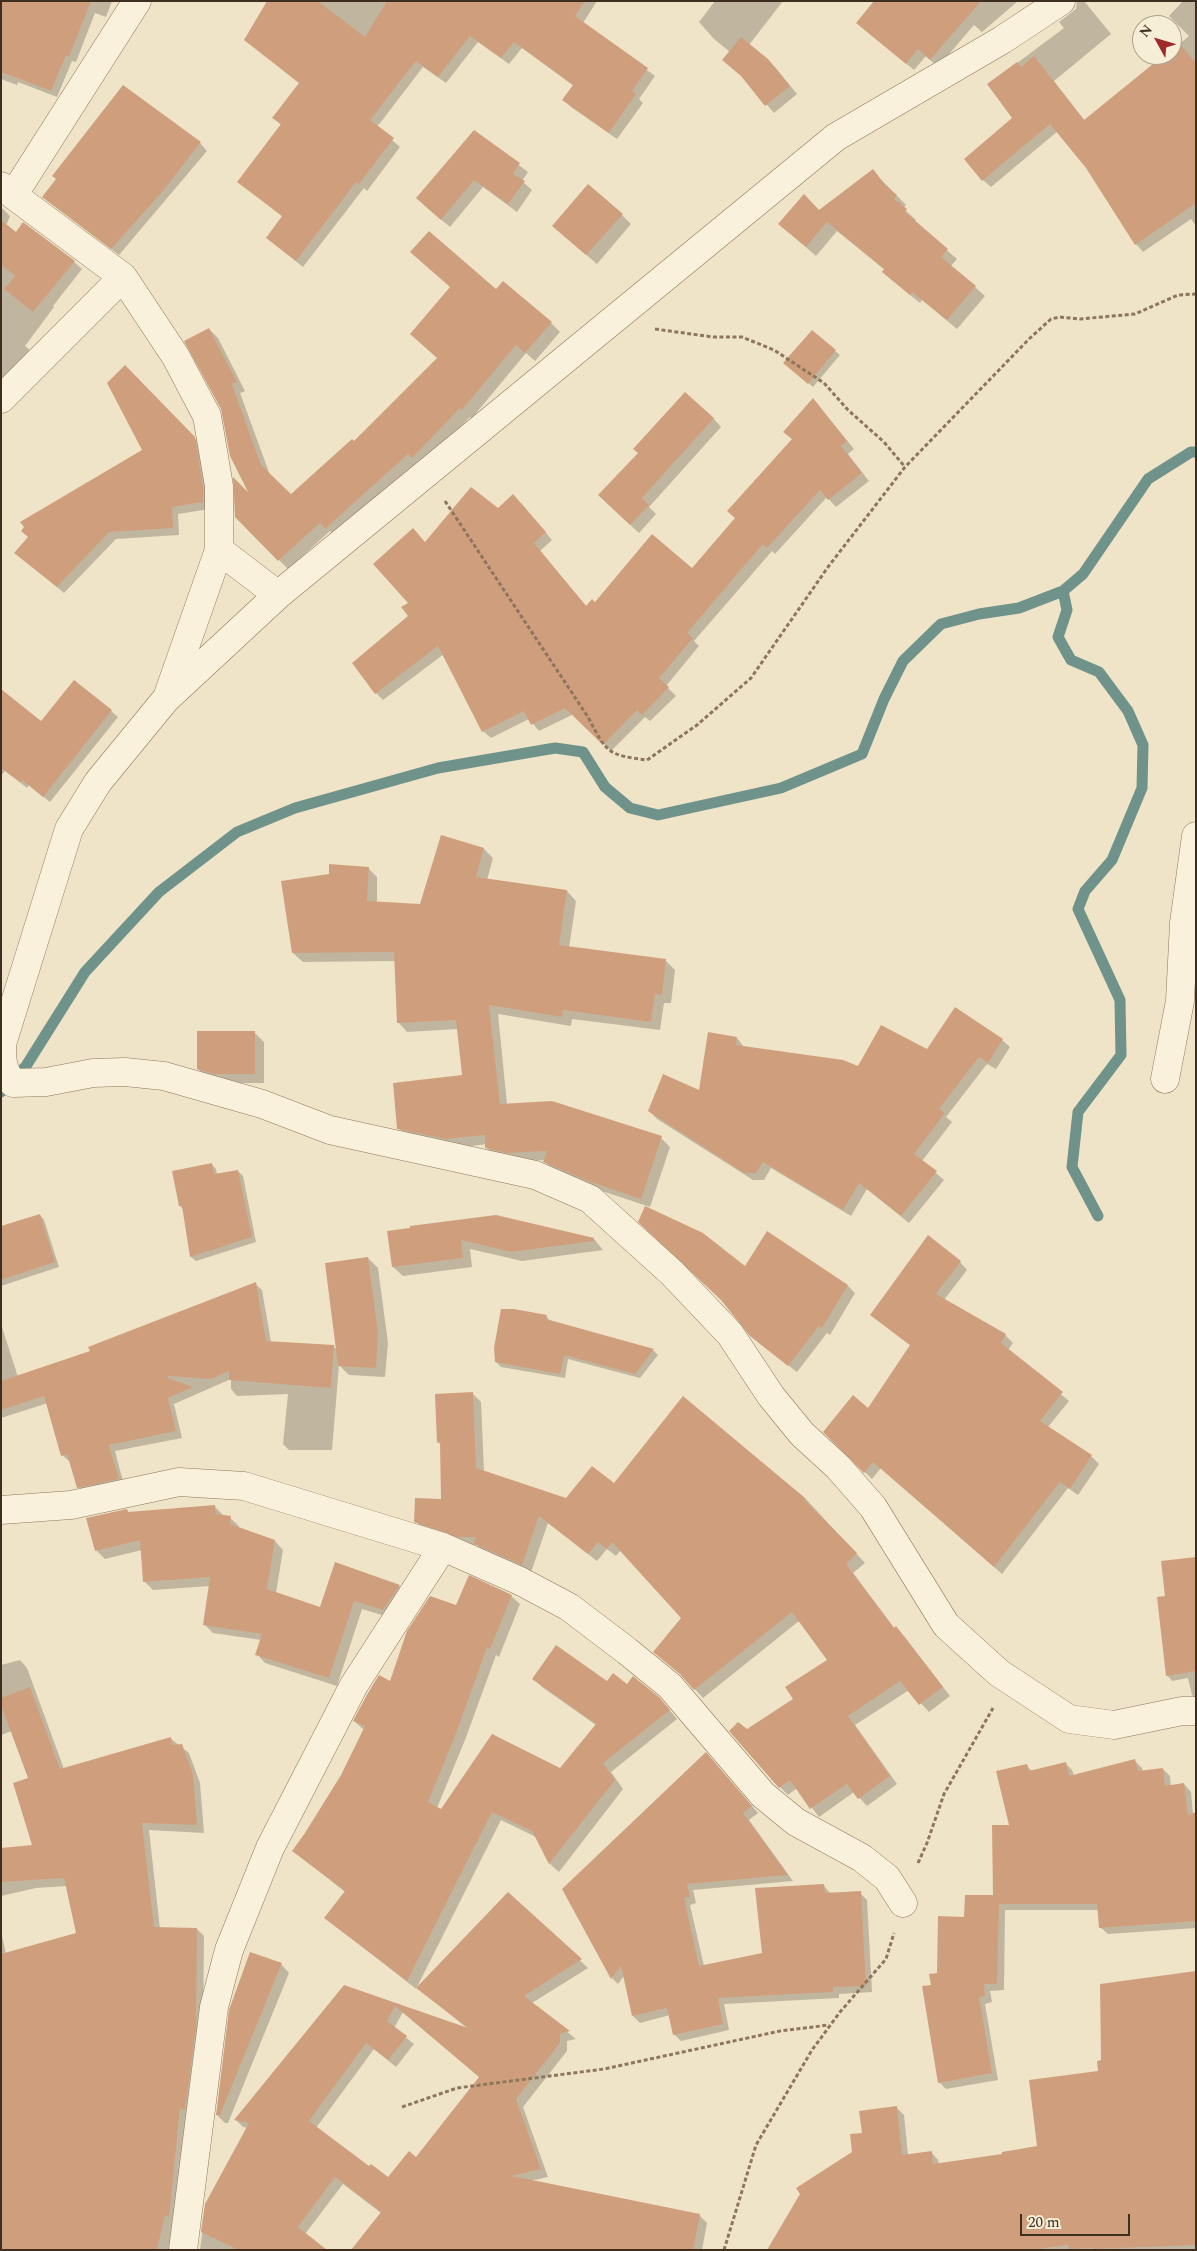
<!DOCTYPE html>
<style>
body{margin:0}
#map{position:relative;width:1197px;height:2251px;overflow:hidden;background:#f0e4c8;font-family:Spectral,serif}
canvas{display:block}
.frame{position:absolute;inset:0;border:2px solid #3d2e20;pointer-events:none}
.north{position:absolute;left:1132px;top:15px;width:50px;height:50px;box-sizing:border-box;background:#f7eed8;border:1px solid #ada18e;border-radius:50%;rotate:309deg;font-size:14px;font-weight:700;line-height:20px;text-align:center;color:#3d2e20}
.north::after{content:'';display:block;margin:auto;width:18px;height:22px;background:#9e2a2b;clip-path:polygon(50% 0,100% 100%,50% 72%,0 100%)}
.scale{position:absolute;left:1020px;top:2214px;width:110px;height:22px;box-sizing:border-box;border:2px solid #3d2e20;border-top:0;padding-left:6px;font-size:15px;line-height:18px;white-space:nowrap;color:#3d2e20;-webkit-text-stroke:4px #f7eed8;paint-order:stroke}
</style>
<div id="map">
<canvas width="1197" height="2251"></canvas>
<div class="frame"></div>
<div class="north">N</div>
<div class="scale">20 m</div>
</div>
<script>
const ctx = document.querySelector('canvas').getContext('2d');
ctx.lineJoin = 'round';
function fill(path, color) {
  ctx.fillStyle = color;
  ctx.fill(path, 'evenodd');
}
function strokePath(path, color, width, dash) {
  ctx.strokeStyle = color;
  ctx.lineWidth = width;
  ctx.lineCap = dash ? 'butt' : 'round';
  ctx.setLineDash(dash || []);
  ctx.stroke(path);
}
const shadow = new Path2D(`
 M 1,1 L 112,1 L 106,17 L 95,13 L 76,62 L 72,61 L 57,97 L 18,82 L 17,85 L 1,79 Z
 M 296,1 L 597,1 L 583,23 L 655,76 L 639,99 L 643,103 L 617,139 L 571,107 L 564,100 L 574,86 L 522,48 L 509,64 L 478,42 L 446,83 L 423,67 L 377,127 L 400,147 L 367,191 L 364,188 L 303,267 L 267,238 L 283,217 L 239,182 L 282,126 L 274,118 L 300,84 L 246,40 Z
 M 715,1 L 783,1 L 749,45 L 775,67 L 797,94 L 774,113 L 745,79 L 730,52 L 714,39 L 699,22 Z
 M 936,1 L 1018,1 L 982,32 L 974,25 L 938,67 L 926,56 L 914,70 L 866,30 Z
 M 1077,1 L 1084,1 L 1111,34 L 1054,81 L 1085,121 L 1166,55 L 1172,55 L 1172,50 L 1189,36 L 1169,16 L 1183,1 L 1196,1 L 1196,226 L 1191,219 L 1143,252 L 1136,244 L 1087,168 L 1058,131 L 991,187 L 983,180 L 1014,119 L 989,84 L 1064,28 L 1059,22 L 1076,9 Z
 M 475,132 L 528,172 L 522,181 L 532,190 L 517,212 L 483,187 L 450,227 L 425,206 Z
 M 200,143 L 207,151 L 119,255 L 44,197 Z
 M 873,171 L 906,205 L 903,208 L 916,220 L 914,222 L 957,259 L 951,266 L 985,296 L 957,329 L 922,300 L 920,303 L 893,281 L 883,272 L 885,270 L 837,231 L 816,256 L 779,224 L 819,212 Z
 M 1,207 L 10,216 L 1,238 Z
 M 622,215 L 631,224 L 597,264 L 564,236 Z
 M 1,245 L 74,262 L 82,269 L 53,306 L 54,307 L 25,346 L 31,351 L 1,385 Z
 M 412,252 L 496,290 L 551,323 L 560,332 L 535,361 L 526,353 L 472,418 L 470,417 L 422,466 L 418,462 L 335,537 L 330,531 L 288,569 L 236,516 L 251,497 L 209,329 L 218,338 L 245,391 L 240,393 L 270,475 L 291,496 L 354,443 L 438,358 L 451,287 Z
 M 835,351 L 840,355 L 813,387 L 790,368 Z
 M 125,367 L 201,445 L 210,509 L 178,514 L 179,535 L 116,539 L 64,593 L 23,559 L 144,451 Z
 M 813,399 L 854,449 L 848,454 L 869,481 L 836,507 L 827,497 L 775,554 L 772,551 L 694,641 L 699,646 L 666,686 L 676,696 L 650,721 L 645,717 L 611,751 L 574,714 L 539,731 L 529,719 L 491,738 L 483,731 L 444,654 L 383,700 L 376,693 L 409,617 L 410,603 L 425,544 L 498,509 L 521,503 L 552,540 L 540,551 L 587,607 L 692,570 L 737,519 L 793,440 Z
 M 713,418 L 721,427 L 649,507 L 656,514 L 639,533 L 607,503 Z
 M 1,691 L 41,723 L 111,711 L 118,717 L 50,802 L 29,785 L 27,788 L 5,771 L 1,776 Z
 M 484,849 L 493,858 L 487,880 L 567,891 L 576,901 L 569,948 L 665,960 L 675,970 L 671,1003 L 664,1003 L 660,1030 L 572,1019 L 571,1026 L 498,1014 L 507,1104 L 661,1138 L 670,1147 L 650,1207 L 599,1190 L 554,1171 L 544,1160 L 517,1162 L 496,1157 L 487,1148 L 487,1144 L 456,1148 L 408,1138 L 399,1128 L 463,1076 L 458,1029 L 407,1032 L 398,1022 L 395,961 L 303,962 L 293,953 L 368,868 L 377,877 L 377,903 L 421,906 Z
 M 254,1032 L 264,1042 L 264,1083 L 225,1083 L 208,1079 L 198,1069 Z
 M 737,1038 L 744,1047 L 859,1067 L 927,1051 L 1002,1040 L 1010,1047 L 996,1069 L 987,1064 L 946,1117 L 952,1122 L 922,1161 L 944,1180 L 909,1223 L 867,1189 L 851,1216 L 771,1168 L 764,1180 L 753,1180 L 657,1119 L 649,1111 L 700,1091 Z
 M 211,1164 L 216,1169 L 217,1175 L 238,1171 L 243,1176 L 256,1242 L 196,1261 L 191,1257 L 184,1210 L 180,1206 Z
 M 40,1215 L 44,1220 L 59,1267 L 1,1286 L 1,1240 Z
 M 389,1232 L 594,1239 L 603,1250 L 522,1261 L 470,1249 L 472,1267 L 403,1276 L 393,1267 Z
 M 768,1233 L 848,1286 L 855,1293 L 830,1335 L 827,1333 L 797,1372 L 759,1343 Z
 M 368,1258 L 378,1268 L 388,1343 L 385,1377 L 349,1375 L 339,1365 L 332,1450 L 289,1450 L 283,1444 L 288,1394 L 237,1396 L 231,1389 L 231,1379 L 174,1404 L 182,1438 L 115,1451 L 124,1485 L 85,1493 L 78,1487 L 71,1461 L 69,1461 L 62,1455 L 48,1403 L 1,1418 L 1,1324 L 18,1377 L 91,1352 L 255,1284 L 262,1290 L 271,1342 L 333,1346 L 337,1350 Z
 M 960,1262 L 967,1270 L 944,1300 L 1005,1335 L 1013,1343 L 1008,1350 L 1069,1401 L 1048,1427 L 1091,1456 L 1099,1464 L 1078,1495 L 1068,1488 L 1002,1574 L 881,1468 L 872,1479 L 825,1432 L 869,1409 L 911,1346 L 871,1315 Z
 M 546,1316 L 551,1322 L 654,1351 L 658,1355 L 640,1378 L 568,1359 L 565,1378 L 501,1367 L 496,1362 Z
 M 473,1394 L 481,1402 L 484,1471 L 567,1500 L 614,1485 L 683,1398 L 805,1498 L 865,1563 L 853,1573 L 895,1629 L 904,1636 L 950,1696 L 929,1712 L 909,1690 L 855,1725 L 897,1784 L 867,1806 L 854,1792 L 819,1817 L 797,1788 L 788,1795 L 780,1787 L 747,1730 L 794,1699 L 829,1661 L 799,1621 L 703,1698 L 686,1679 L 655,1652 L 682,1618 L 621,1550 L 616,1556 L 607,1549 L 597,1561 L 548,1523 L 531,1572 L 484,1552 L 477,1545 L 467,1544 L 424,1530 L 415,1521 L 442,1501 L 441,1445 L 438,1442 Z
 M 214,1506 L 223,1515 L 230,1518 L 239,1526 L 239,1529 L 275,1541 L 283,1550 L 276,1593 L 321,1608 L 399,1586 L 408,1595 L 392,1618 L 362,1609 L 337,1686 L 265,1663 L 257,1654 L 261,1640 L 213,1633 L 204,1624 L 210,1586 L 153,1590 L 144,1581 L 142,1550 L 105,1559 L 96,1550 L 127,1510 L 129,1513 Z
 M 1196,1558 L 1196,1699 L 1192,1695 L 1188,1678 L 1172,1681 L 1167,1675 L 1166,1597 Z
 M 511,1596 L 520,1604 L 499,1657 L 496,1655 L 465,1740 L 437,1808 L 441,1810 L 560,1769 L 596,1725 L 542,1687 L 534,1679 L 627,1685 L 668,1708 L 677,1719 L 611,1772 L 623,1789 L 559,1872 L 550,1864 L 536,1837 L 501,1820 L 416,1989 L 326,1918 L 345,1892 L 294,1851 L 342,1775 L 364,1730 L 354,1721 L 391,1683 L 457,1607 Z
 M 20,1660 L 27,1668 L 64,1769 L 170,1738 L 189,1753 L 200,1783 L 204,1833 L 149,1830 L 160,1929 L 197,1929 L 204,1936 L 203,2036 L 174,2250 L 1,2250 L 1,1931 L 6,1954 L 77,1934 L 67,1886 L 36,1888 L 1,1896 L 1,1854 L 34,1847 L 30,1779 L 12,1731 L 1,1735 L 1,1665 Z
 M 713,1761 L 758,1813 L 749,1820 L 793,1881 L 693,1890 L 696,1903 L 690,1905 L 704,1966 L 763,1954 L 824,1886 L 831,1894 L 860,1893 L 867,1900 L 872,1992 L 839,1994 L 839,1998 L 724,2004 L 729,2030 L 681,2041 L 674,2034 L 670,2015 L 640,2023 L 633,2016 L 624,1976 L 618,1984 L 612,1978 Z
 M 1135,1761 L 1142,1768 L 1143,1772 L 1163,1769 L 1170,1776 L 1171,1786 L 1184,1784 L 1191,1792 L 1193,1814 L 1196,1814 L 1196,1928 L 1108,1934 L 1100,1927 L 1099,1910 L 1005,1910 L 1004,1990 L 990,1991 L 992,2002 L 985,2004 L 998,2080 L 946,2089 L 939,2082 L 933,1987 L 966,1918 L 995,1896 L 1026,1765 L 1032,1771 L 1065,1763 L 1072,1770 L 1074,1776 Z
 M 508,1893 L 588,1968 L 532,2003 L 576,2039 L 567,2041 L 567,2051 L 523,2107 L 548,2177 L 530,2181 L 699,2215 L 707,2223 L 702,2250 L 627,2250 L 381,2213 L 343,2184 L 305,2234 L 325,2250 L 200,2250 L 206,2204 L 248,2128 L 243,2127 L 236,2120 L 344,1986 L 468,2029 L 418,1988 ZM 403,2012 L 480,2077 L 416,2158 L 389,2179 L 370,2168 L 316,2128 L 374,2049 L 396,2067 L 414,2044 L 394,2028 Z
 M 281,1964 L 289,1973 L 228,2123 L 225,2123 L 217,2115 Z
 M 1196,1973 L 1196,2250 L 779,2250 L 853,2152 L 863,2134 L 896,2107 L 904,2115 L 908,2155 L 931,2152 L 938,2160 L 939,2164 L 1004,2155 L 1038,2147 L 1100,2073 L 1102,2061 Z`);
const stream = new Path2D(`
 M 1063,591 L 1067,610 L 1058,637 L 1071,660 L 1099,672 L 1128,711 L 1143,745 L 1142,788 L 1112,860 L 1085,891 L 1078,909 L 1120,1000 L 1121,1055 L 1078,1112 L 1072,1167 L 1098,1216
 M 1,1092 L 26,1066 L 85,972 L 159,892 L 237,832 L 295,808 L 438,768 L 555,748 L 583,752 L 605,787 L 630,808 L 658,815 L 781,788 L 862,754 L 884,699 L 903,661 L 941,624 L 979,614 L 1019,608 L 1063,591 L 1083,574 L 1148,479 L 1191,452 L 1196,452`);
const building = new Path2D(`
 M 1,1 L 91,1 L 69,57 L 66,55 L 51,91 L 1,72 Z
 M 267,1 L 318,1 L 365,37 L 387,1 L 585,1 L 575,16 L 648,68 L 632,91 L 636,94 L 609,133 L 562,100 L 573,85 L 514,42 L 501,58 L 470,36 L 438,77 L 416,61 L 370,120 L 394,138 L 359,184 L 356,182 L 296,261 L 266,238 L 282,216 L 237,182 L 281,124 L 272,118 L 299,83 L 244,40 Z
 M 874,1 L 981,1 L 930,60 L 918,49 L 906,64 L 856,23 Z
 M 741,37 L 768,59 L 790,86 L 765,106 L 741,76 L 722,60 Z
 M 1179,43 L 1196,63 L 1196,203 L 1135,245 L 1086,168 L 1050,124 L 982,181 L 964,159 L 1012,118 L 987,84 L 1017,62 L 1021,67 L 1034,56 L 1084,120 L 1164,55 L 1172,55 L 1172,48 Z
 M 123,85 L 201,142 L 162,192 L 111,249 L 42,197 L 56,179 L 52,176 Z
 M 474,130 L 520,163 L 513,174 L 525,181 L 508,204 L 474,180 L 441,220 L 416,198 Z
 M 873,169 L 885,185 L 897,195 L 894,199 L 907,209 L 905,212 L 948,249 L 941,257 L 976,286 L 947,320 L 912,292 L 910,295 L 882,272 L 884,269 L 827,222 L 806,247 L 778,224 L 804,194 L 819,210 Z
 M 588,184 L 623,214 L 586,255 L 552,226 Z
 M 1,220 L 16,232 L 23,222 L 75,261 L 33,312 L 4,289 L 15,276 L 1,265 Z
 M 429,231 L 496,289 L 503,281 L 552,322 L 525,353 L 516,345 L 462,410 L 460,408 L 412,458 L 408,454 L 325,529 L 320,523 L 278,561 L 235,517 L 233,477 L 248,492 L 230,456 L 221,409 L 184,341 L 209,328 L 237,382 L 232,384 L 261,465 L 291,494 L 352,439 L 354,441 L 437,358 L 410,334 L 450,287 L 410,252 Z
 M 812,330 L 836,350 L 808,384 L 783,363 Z
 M 125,365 L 195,437 L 203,487 L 203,502 L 172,507 L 173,528 L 109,532 L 57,587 L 14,553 L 28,537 L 21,531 L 24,527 L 20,522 L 142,450 L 107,383 Z
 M 685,392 L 714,418 L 642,498 L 649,505 L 630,525 L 598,495 L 638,453 L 633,449 Z
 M 813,398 L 847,441 L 841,446 L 862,473 L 828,500 L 820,490 L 767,548 L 763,544 L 687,633 L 693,638 L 659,678 L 669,687 L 642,715 L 637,710 L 603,745 L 565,708 L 531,725 L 524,711 L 482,732 L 438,646 L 375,694 L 352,663 L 408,616 L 401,607 L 408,603 L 373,564 L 413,528 L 425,542 L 471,487 L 498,508 L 513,494 L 546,532 L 534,543 L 586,606 L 592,599 L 595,602 L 652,534 L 692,568 L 735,518 L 727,511 L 792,439 L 783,432 Z
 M 74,680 L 112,710 L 43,797 L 22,780 L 20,782 L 1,768 L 1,689 L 41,721 Z
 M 441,835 L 484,848 L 476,877 L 567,890 L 559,945 L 666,959 L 662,995 L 655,994 L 651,1022 L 563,1010 L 562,1017 L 489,1005 L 500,1104 L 552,1101 L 662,1136 L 641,1199 L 588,1181 L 543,1162 L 547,1151 L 507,1153 L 485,1148 L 485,1135 L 446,1139 L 397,1129 L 393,1083 L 462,1075 L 456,1020 L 397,1023 L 394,952 L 292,953 L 281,881 L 329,874 L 329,864 L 369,867 L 367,901 L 420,904 Z
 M 955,1007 L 1003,1039 L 988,1063 L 979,1057 L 939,1109 L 945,1113 L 914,1154 L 937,1171 L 901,1216 L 859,1183 L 843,1210 L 763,1162 L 756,1173 L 744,1173 L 648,1111 L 663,1074 L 699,1090 L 708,1032 L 737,1037 L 736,1045 L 843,1060 L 858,1066 L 881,1025 L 927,1049 Z
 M 197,1031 L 255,1031 L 255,1074 L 214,1074 L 197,1069 Z
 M 212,1163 L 214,1174 L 238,1170 L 252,1237 L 190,1257 L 182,1206 L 179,1206 L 172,1171 Z
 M 645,1206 L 703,1233 L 745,1266 L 767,1231 L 848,1285 L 822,1328 L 819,1326 L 788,1366 L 750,1336 L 721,1300 L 638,1222 Z
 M 40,1214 L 55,1262 L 1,1280 L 1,1226 Z
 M 496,1215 L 594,1238 L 594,1241 L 511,1252 L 461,1240 L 463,1258 L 392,1267 L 387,1231 L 410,1228 L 410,1226 Z
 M 928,1235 L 961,1261 L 936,1294 L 1006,1334 L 1001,1343 L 1063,1392 L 1040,1421 L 1092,1455 L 1070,1489 L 1060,1482 L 994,1567 L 873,1462 L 864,1473 L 823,1432 L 853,1395 L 868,1408 L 910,1345 L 870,1315 Z
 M 368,1257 L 378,1333 L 376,1368 L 338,1366 L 325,1263 Z
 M 256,1282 L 266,1341 L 334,1345 L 331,1388 L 229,1380 L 229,1371 L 211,1379 L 168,1376 L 168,1378 L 193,1387 L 168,1398 L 176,1431 L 109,1445 L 119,1479 L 77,1488 L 67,1454 L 61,1456 L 44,1396 L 1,1410 L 1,1381 L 90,1351 L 88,1347 Z
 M 501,1309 L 514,1309 L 547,1315 L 546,1319 L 654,1349 L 635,1374 L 564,1355 L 560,1374 L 495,1362 L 494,1348 Z
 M 473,1392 L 476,1468 L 566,1498 L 592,1466 L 614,1483 L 683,1396 L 805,1498 L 804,1499 L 857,1553 L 846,1564 L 894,1628 L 896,1626 L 943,1687 L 919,1705 L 900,1681 L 848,1716 L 890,1776 L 858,1799 L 847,1784 L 810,1809 L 790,1780 L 779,1788 L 729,1731 L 738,1722 L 747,1729 L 793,1699 L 785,1687 L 827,1660 L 792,1612 L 694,1690 L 680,1674 L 653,1652 L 681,1618 L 612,1542 L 607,1549 L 598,1542 L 588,1554 L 539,1516 L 522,1565 L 474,1544 L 476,1537 L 458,1537 L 414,1522 L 415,1498 L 441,1499 L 440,1442 L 437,1443 L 435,1394 Z
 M 215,1505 L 216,1514 L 231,1516 L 230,1524 L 275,1540 L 267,1589 L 320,1607 L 335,1562 L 400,1585 L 383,1610 L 354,1601 L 329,1678 L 255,1655 L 262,1634 L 203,1625 L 210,1577 L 143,1582 L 140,1540 L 95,1551 L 86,1518 L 127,1509 L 128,1512 Z
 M 1196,1557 L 1196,1671 L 1166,1676 L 1157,1597 L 1165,1596 L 1161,1561 Z
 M 469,1575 L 512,1595 L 490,1649 L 487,1647 L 457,1731 L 428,1802 L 441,1809 L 492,1734 L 560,1768 L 596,1724 L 532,1679 L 556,1645 L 607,1681 L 613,1673 L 627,1684 L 633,1676 L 659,1697 L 670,1710 L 603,1763 L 615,1780 L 549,1864 L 532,1831 L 492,1812 L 407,1981 L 324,1918 L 345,1891 L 292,1851 L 305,1833 L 341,1775 L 365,1726 L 353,1721 L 368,1693 L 379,1675 L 390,1681 L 407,1631 L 430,1596 L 456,1605 Z
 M 30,1687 L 60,1769 L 171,1737 L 172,1745 L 182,1744 L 193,1774 L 197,1825 L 142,1823 L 154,1927 L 197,1928 L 196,2028 L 185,2110 L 180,2109 L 169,2217 L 165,2215 L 157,2250 L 1,2250 L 1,1954 L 76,1933 L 64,1878 L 1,1882 L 1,1848 L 32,1845 L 13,1783 L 28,1778 L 1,1705 L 1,1698 Z
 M 706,1752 L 752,1806 L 743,1813 L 788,1875 L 687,1884 L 690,1897 L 684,1898 L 699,1966 L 762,1953 L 755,1888 L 824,1884 L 825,1893 L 861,1891 L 866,1986 L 833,1987 L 833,1992 L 718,1998 L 723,2024 L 673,2035 L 667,2008 L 632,2016 L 621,1966 L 611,1979 L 562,1889 Z
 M 1135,1759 L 1138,1771 L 1163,1768 L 1165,1786 L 1184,1783 L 1188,1815 L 1196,1812 L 1196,1921 L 1099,1928 L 1097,1904 L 999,1904 L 997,1984 L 984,1984 L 985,1996 L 979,1997 L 992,2073 L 938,2083 L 922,1986 L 931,1985 L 929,1974 L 937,1973 L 938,1916 L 964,1917 L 965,1895 L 993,1895 L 992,1825 L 1009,1825 L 996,1771 L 1027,1764 L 1029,1771 L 1066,1762 L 1069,1776 Z
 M 508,1892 L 582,1959 L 524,1996 L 570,2031 L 560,2034 L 560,2043 L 516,2099 L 541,2169 L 512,2176 L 700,2214 L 693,2250 L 351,2250 L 381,2212 L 335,2177 L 298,2227 L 327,2250 L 238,2250 L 201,2232 L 205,2204 L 249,2123 L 234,2120 L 344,1985 L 468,2028 L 416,1988 ZM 395,2006 L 479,2077 L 416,2157 L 409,2151 L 388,2177 L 371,2164 L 369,2166 L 309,2121 L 366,2043 L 388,2060 L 407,2036 L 387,2021 Z
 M 250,1952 L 282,1963 L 220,2115 L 216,2115 L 229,2010 Z
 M 1196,1971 L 1196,2245 L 1094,2249 L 1094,2248 L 1069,2249 L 1068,2245 L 1031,2250 L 767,2250 L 800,2194 L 796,2188 L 852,2152 L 850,2134 L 862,2133 L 859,2111 L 897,2106 L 902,2155 L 932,2151 L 933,2164 L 1002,2154 L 1002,2152 L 1037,2146 L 1029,2080 L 1098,2071 L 1097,2061 L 1101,2060 L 1100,1984 Z`);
const path = new Path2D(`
 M 655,329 L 713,337 L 742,337 L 774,350 L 824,383 L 848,410 L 884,442 L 905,467
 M 445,501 L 588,717 C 607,753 607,755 647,760 L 697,725 L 751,678 L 828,567 L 905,467 L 1029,339 L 1051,319 L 1060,317 L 1080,319 L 1135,314 L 1178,295 L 1196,294
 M 918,1863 L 927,1843 L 944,1794 L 993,1708
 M 402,2107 L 457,2088 L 604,2069 L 780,2031 L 829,2025
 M 724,2250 L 756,2145 L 812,2050 L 840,2012 L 886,1959 L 894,1933`);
const minor = new Path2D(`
 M 1061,1 L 1002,40 L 836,137 L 278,595 L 166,699 L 98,782 L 69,829 L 2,1044 C 2,1060 2,1070 13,1083 L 46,1082 L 93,1073 L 125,1072 L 164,1076 L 262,1104 L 330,1130 L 535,1175 L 590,1199 L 672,1273 L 730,1334 L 771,1396 L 802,1434 L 838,1467 L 873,1507 L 946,1625 L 999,1673 L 1069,1719 L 1114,1725 L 1182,1711 L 1196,1711
 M 1,186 L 123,277 L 176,357 L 207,416 L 219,486 L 219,550 L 168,695
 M 14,194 L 137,1
 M 1,399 L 123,277
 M 219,550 L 278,595
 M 1165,1079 L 1180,1001 L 1184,923 L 1196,836
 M 1,1510 L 71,1505 L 179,1482 L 244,1486 L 443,1547 L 520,1581 L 569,1607 L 627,1651 L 670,1686 L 763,1795 L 796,1822 L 862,1858 L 887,1878 L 903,1903
 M 183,2250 L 214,2007 L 229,1950 L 270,1848 L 354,1685 L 443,1547`);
fill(shadow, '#0003');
strokePath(stream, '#6f938a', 11);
fill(building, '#cf9f7d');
strokePath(minor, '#8d765c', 29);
strokePath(path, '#8d765c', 3, [4, 2.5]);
strokePath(minor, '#faf1dc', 28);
</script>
